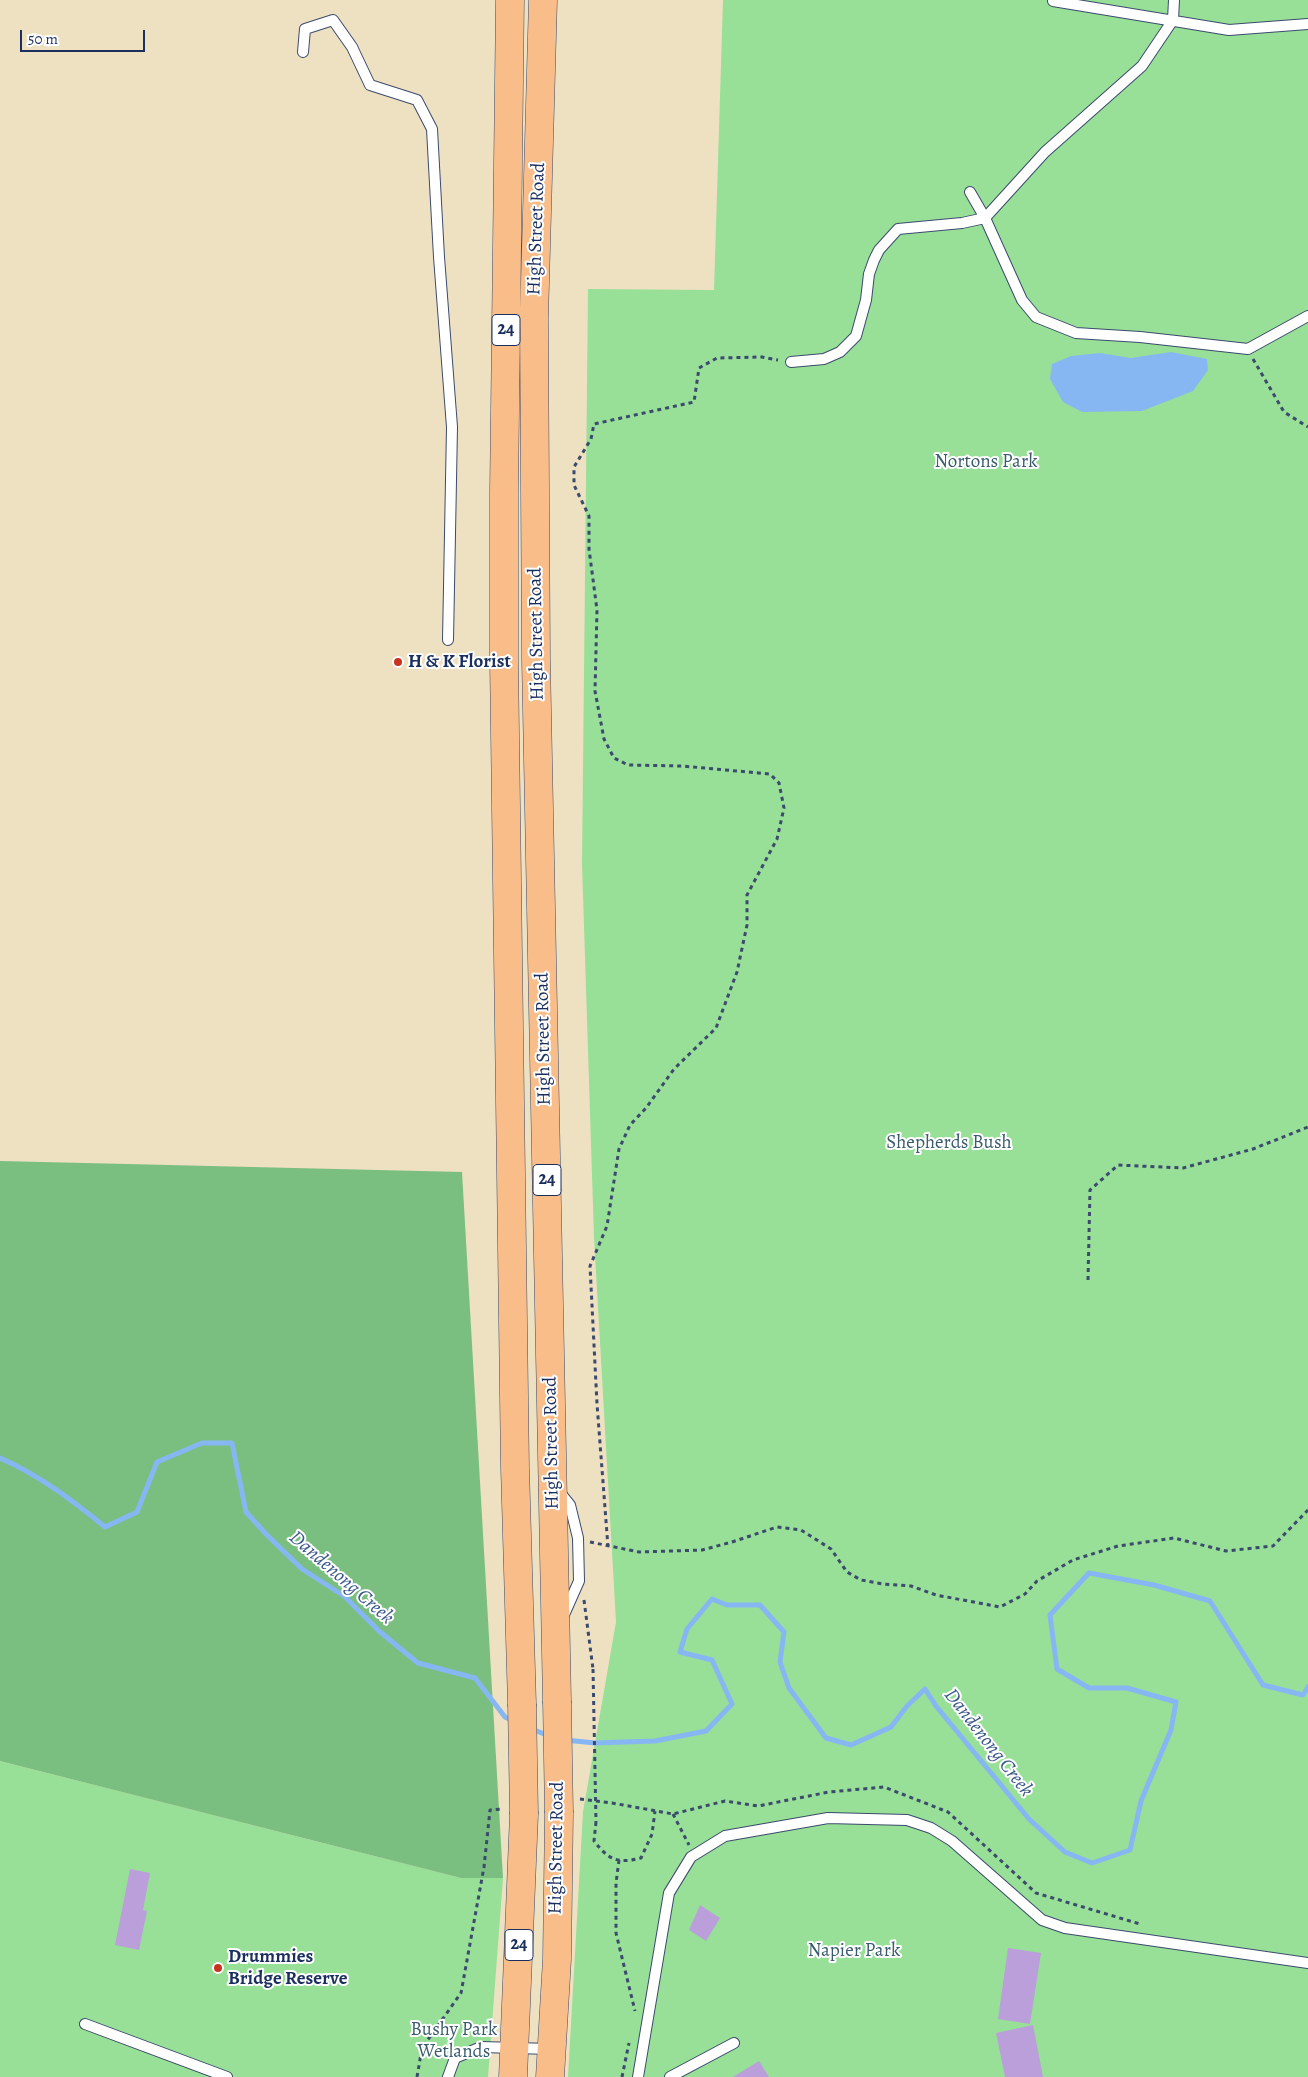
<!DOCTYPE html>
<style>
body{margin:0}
#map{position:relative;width:1308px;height:2077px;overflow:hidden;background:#eee1c1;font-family:Alegreya,serif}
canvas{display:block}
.scale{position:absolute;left:20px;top:30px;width:125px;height:22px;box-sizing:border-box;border:2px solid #1b2f5e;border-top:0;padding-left:6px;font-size:15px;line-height:18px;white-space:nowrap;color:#1b2f5e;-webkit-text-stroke:4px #fff;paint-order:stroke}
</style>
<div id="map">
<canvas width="1308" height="2077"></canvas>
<div class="scale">50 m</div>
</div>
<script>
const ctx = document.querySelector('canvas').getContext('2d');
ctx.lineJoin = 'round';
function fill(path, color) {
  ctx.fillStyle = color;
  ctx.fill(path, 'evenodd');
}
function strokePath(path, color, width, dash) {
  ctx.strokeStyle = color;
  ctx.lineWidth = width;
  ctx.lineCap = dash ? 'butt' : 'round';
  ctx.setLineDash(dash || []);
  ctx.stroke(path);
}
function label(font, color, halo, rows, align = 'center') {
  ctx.font = font + ' Alegreya,serif';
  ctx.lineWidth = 4;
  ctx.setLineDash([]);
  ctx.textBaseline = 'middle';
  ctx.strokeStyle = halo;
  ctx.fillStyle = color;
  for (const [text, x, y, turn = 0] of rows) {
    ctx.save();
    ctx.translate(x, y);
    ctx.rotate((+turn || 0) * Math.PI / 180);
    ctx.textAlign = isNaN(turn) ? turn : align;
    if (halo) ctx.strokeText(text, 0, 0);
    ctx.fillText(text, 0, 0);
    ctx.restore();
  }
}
const green = new Path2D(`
 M 723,0 L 1308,0 L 1308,2077 L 568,2077 L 583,1812 L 616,1622 L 594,1237 L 582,864 L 588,289 L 714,290 Z
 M 0,1761 L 461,1878 L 503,1878 L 488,2077 L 0,2077 Z`);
const forest = new Path2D(`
 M 0,1161 L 462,1172 L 503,1878 L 461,1878 L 0,1761 Z`);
const water = new Path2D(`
 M 1171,352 L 1207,359 L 1208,370 L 1193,391 L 1142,411 L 1082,412 L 1063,402 L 1050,379 L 1052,364 L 1071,356 L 1100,353 L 1131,358 Z`);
const stream = new Path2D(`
 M 0,1458 C 39,1475 72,1500 105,1527 L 137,1512 L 157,1462 L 202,1443 L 232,1443 L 246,1512 L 266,1534 L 302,1569 L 344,1596 L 379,1631 L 418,1663 L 475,1678 L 505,1717 L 515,1722
 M 532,1729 L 549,1736
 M 565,1740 L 595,1743 L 655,1741 L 706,1731 L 732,1704 L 712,1660 L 680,1652 L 687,1629 L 712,1599 L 727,1605 L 760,1605 L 784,1632 L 780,1662 L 789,1688 L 826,1738 L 851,1745 L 891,1727 L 907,1706 L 925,1689 L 936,1706 L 1029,1819 L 1065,1852 L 1092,1863 L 1130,1850 L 1141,1801 L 1171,1730 L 1176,1702 L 1127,1688 L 1089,1688 L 1057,1669 L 1050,1615 L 1089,1573 L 1154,1585 L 1210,1601 L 1263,1685 L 1303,1695 L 1308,1687`);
const building = new Path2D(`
 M 130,1869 L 150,1873 L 143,1910 L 147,1911 L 139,1950 L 115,1945 Z
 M 700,1905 L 720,1918 L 706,1941 L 689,1930 Z
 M 1008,1948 L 1041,1953 L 1030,2024 L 998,2019 Z
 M 1033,2025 L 1043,2077 L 1005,2077 L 996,2033 Z
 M 759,2061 L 769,2077 L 733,2077 Z`);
const path = new Path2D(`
 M 1253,359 L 1284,412 L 1308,427
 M 1088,1280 L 1090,1190 L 1118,1165 L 1183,1168 L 1253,1149 L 1308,1127
 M 590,1542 L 639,1552 L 702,1550 L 732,1542 L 777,1527 L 801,1530 L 831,1549 L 847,1572 L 861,1580 L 883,1584 L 911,1586 L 936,1595 L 1000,1607 L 1025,1594 L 1037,1581 L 1073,1560 L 1118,1546 L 1174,1538 L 1226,1551 L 1273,1546 L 1308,1510
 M 608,1547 L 597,1404 L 590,1266 L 607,1226 L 619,1149 L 630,1125 L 646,1108 L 674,1069 L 716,1028 L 737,972 L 747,925 L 747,895 L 777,839 L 784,808 L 779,783 L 770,774 L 682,766 L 628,765 L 614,758 L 604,739 L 595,691 L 597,610 L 589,549 L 589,516 L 574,485 L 574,467 L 591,439 L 594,424 L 694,402 L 699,368 L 717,358 L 762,357 L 778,360
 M 584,1600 L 593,1669
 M 580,1799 L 612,1803 L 673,1814 L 725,1801 L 758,1806 L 829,1792 L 884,1787 L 948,1812 L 1036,1893 L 1140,1924
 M 673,1814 L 689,1845
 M 596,1822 L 594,1841 C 609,1860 617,1864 641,1858 L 652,1834 L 655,1811
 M 619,1860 L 616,1883 L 616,1933 L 635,2011
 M 417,2077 L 422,2048 L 461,1993 L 484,1867 L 490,1810 L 502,1809
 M 622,2077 L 629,2043`);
const service = new Path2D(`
 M 1174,0 L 1173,20 L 1142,66 L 1045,152 L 985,218 L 1022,300 L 1036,317 L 1076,333 L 1140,337 L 1248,349 L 1308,316
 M 1053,1 L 1229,30 L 1308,24
 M 303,52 L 305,29 L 333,20 L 352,47 L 370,85 L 417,100 L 432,129 L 439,257 L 452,427 L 448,640
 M 791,362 L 824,359 L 840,352 L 856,336 L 866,300 L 869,274 L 874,260 L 879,250 L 898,229 L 962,223 L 985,218 L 970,192
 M 558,1490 L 570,1505 L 578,1538 L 579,1581 L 563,1617
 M 85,2024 L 227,2077
 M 448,2077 L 455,2058 L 481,2047 L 551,2049
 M 638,2077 L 669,1893 L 691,1857 L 725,1836 L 828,1818 L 907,1820 L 931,1828 L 952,1841 L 1042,1920 L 1065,1928 L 1308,1963
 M 670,2077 L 734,2043`);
const primary = new Path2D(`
 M 510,0 L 504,493 L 504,660 L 515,1468 L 522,1704
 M 543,0 L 534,318 L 536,660 L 557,1701
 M 513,2077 L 524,1814
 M 550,2077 L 557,1959 L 559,1813`);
const pathBridge = new Path2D(`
 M 593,1669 L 596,1822`);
const primaryBridge = new Path2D(`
 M 557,1701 L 559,1813
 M 522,1704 L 524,1814`);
const markers = [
 [398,662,5,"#c8321e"],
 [218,1968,5,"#c8321e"]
];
const shields = [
 [506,330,28],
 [547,1180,28],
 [519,1945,28]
];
const shieldNames = [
 ["24",506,330],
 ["24",547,1180],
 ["24",519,1945]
];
const streetNames = [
 ["High Street Road",537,229,-88],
 ["High Street Road",537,634,-91],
 ["High Street Road",544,1039,-91],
 ["High Street Road",552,1443,-91],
 ["High Street Road",557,1848,-89]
];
const parkNames = [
 ["Nortons Park",986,462],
 ["Shepherds Bush",949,1143],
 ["Napier Park",854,1951],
 ["Bushy Park",454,2030],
 ["Wetlands",454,2052]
];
const poiNames = [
 ["H & K Florist",408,662],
 ["Drummies",228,1957],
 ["Bridge Reserve",228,1979]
];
const waterNames = [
 ["Dandenong Creek",341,1578,41],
 ["Dandenong Creek",988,1743,52]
];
fill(green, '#98df98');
fill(forest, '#7abe80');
fill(water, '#87b7f3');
strokePath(stream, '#87b7f3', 5);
fill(building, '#ba9fda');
strokePath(service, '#3b4a6d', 12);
strokePath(primary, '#3b4a6d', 29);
strokePath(path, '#3b4a6d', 3, [4, 4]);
strokePath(service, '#fff', 10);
strokePath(primary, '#f8bd89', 28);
strokePath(primaryBridge, '#3b4a6d', 29, []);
strokePath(pathBridge, '#3b4a6d', 3, [4, 4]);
strokePath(primaryBridge, '#f8bd89', 28);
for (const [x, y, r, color] of markers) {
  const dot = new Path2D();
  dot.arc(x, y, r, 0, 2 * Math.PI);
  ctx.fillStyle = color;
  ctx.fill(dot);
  strokePath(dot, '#fff', 2);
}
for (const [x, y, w] of shields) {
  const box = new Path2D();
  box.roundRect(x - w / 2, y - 15.5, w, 31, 4);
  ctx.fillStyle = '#fff';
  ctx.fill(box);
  strokePath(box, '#1b2f5e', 1);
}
label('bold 18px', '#1b2f5e', null, shieldNames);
label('19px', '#1b2f5e', '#fff', streetNames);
label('19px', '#3a5b6c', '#fff', parkNames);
label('bold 19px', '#1b2f5e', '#fff', poiNames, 'left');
label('italic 20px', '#3b588b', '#fff', waterNames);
</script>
